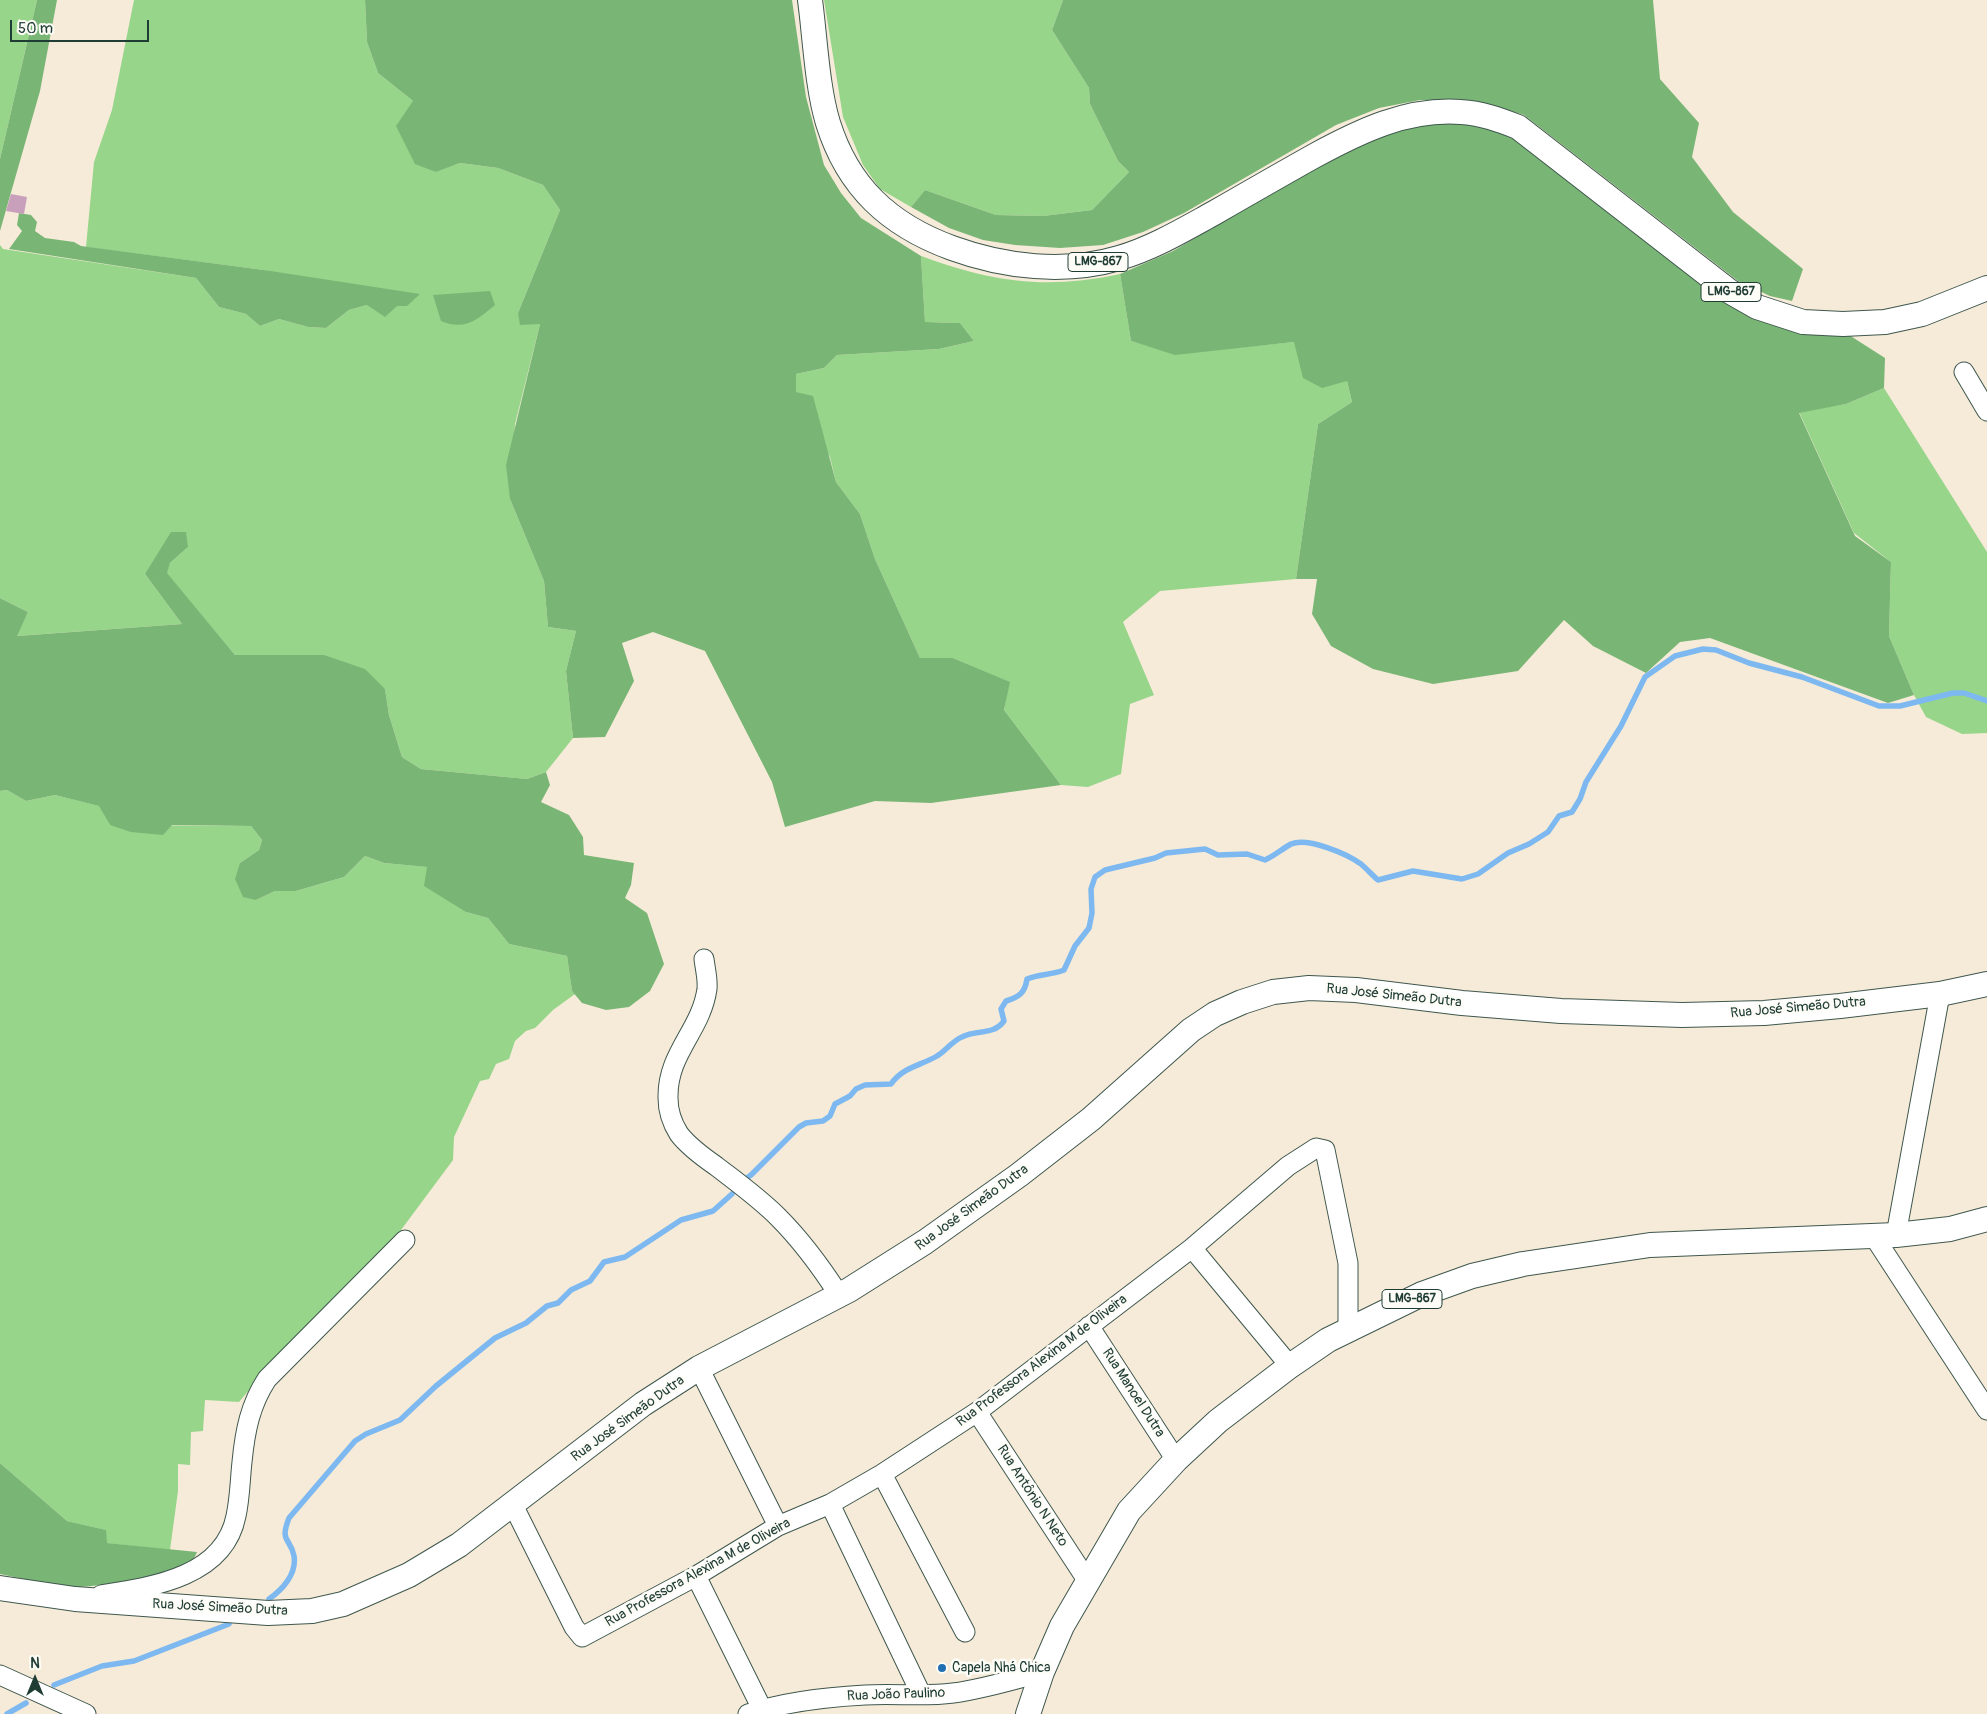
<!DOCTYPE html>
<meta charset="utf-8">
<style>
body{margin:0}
#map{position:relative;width:1987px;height:1714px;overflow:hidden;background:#f6ebd8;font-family:Pangolin,sans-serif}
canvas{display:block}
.north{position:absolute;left:10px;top:1654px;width:50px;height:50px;-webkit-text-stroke:4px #fdfcf7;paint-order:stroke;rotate:0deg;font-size:14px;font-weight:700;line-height:20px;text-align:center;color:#1f3d34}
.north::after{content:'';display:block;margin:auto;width:18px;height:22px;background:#1f3d34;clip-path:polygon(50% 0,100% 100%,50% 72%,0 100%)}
.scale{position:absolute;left:10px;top:20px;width:139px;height:22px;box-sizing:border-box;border:2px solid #1f3d34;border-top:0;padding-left:6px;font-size:15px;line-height:18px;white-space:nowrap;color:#1f3d34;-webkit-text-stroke:4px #fdfcf7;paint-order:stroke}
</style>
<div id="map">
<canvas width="1987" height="1714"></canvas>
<div class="north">N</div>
<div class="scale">50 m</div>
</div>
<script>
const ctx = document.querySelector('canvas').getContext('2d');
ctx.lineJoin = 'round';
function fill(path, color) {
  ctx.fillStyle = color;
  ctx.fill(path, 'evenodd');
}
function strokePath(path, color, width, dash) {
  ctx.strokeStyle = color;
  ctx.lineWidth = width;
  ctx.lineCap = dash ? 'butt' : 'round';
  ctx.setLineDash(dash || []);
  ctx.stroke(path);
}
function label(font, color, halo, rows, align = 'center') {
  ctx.font = font + ' Pangolin,sans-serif';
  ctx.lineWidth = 5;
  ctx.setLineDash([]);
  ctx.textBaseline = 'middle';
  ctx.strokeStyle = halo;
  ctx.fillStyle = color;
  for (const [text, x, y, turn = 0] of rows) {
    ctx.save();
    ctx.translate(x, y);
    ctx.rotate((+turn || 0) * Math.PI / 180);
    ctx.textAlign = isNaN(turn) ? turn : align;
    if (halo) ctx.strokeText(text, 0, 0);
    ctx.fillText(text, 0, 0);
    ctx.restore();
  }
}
const green = new Path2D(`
 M 0,0 L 37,0 L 0,159 Z
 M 134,0 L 365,0 L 367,42 L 378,73 L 413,101 L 435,172 L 460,163 L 498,168 L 543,185 L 560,210 L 518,313 L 540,324 L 515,424 L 510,499 L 544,581 L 548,627 L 576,631 L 566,671 L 573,738 L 546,772 L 527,779 L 421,769 L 402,757 L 389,715 L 385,689 L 324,655 L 235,655 L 166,573 L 170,563 L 188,547 L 145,574 L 182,624 L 16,636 L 28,612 L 0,598 L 0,245 L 3,249 L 196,278 L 219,307 L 246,314 L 260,326 L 279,319 L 308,327 L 326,328 L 349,310 L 367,305 L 397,306 L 264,270 L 86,247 L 94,162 L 112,110 Z
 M 824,0 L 1063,0 L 1052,30 L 1089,88 L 1090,104 L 1118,161 L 1129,172 L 1092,210 L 1043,216 L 996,215 L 925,190 L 911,207 L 880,189 L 863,165 L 843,117 Z
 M 921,256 C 992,282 1045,290 1120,274 L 1131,341 L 1175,354 L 1294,342 L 1347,381 L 1352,402 L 1318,424 L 1296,579 L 1160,591 L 1123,622 L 1154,695 L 1130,704 L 1121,774 L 1088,787 L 1061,785 L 1004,710 L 1009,682 L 953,658 L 920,658 L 875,559 L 860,514 L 836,482 L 830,457 L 796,392 L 796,374 L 824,368 L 837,355 L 939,349 L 974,341 L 960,323 L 925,322 Z
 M 1884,388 L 1987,552 L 1987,733 L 1962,734 L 1926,717 L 1914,695 L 1889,636 L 1891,562 L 1854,533 L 1799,412 L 1846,404 Z
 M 7,790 L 26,801 L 55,795 L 100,806 L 110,825 L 251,826 L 262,840 L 259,850 L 240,863 L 256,900 L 275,891 L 296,891 L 344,877 L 365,856 L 384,863 L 428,867 L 466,912 L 488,918 L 509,944 L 567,956 L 572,991 L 575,994 L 553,1010 L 535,1028 L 526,1031 L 515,1041 L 509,1059 L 496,1064 L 489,1079 L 480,1081 L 454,1137 L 453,1160 L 398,1234 L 265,1371 L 239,1402 L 205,1400 L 203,1431 L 191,1432 L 190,1465 L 178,1464 L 178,1491 L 170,1550 L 106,1543 L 105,1530 L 67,1521 L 0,1463 L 0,791 Z`);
const forest = new Path2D(`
 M 37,0 L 57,0 L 40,91 L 0,231 L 0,159 Z
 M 365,0 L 792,0 L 806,97 L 824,165 L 841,193 L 861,218 L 921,256 L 925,322 L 960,323 L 974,341 L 939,349 L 837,355 L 824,368 L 796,374 L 796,392 L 813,396 L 836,482 L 860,514 L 875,559 L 920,658 L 953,658 L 1010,682 L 1004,710 L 1061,785 L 931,803 L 875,801 L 785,827 L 772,782 L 705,651 L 653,632 L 622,643 L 634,681 L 605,737 L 573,738 L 566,671 L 576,631 L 548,627 L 544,581 L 510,499 L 506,465 L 540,324 L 520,325 L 518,313 L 560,210 L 543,185 L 498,168 L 460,163 L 436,172 L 415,164 L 396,126 L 413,101 L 378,73 L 367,42 Z
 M 1063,0 L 1653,0 L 1660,79 L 1699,123 L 1692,157 L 1733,212 L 1803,269 L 1792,301 L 1770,296 L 1738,281 L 1524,115 L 1493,105 L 1462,100 L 1420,100 L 1379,108 L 1336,125 L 1184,213 L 1143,232 L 1103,245 L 1060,248 L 1015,245 L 983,240 L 949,228 L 911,207 L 925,190 L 996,215 L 1043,216 L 1092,210 L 1129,172 L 1118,161 L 1090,104 L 1089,88 L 1052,30 Z
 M 1445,121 C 1476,124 1492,126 1520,142 L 1698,281 L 1849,335 L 1885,358 L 1884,388 L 1846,404 L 1799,413 L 1855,536 L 1891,562 L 1889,636 L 1914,695 L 1888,703 L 1710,638 L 1680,642 L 1646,673 L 1593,646 L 1564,620 L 1518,671 L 1433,684 L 1373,669 L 1331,646 L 1312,614 L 1317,579 L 1296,579 L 1318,424 L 1352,402 L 1347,381 L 1322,388 L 1303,378 L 1294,342 L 1175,355 L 1131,341 L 1120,274 L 1173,251 L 1356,143 L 1386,131 Z
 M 19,213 L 31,215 L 37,222 L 35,231 L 45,238 L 74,242 L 81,246 L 264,270 L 420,294 L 407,306 L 397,306 L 385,317 L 367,305 L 349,310 L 326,328 L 308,327 L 279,319 L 260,326 L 246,314 L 219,307 L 196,278 L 9,249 L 22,231 L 17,225 Z
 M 490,291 L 495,305 C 477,320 465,331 441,321 L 433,295 Z
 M 171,532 L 186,532 L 188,547 L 170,563 L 167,573 L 235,655 L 324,655 L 365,669 L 385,689 L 389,715 L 402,757 L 421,769 L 527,779 L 546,772 L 550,785 L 541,802 L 569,815 L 583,837 L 584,855 L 634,863 L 631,885 L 625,898 L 647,913 L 664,964 L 650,991 L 629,1007 L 606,1010 L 582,1003 L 572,991 L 567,956 L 509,944 L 488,918 L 466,912 L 424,886 L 427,867 L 384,863 L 365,856 L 344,877 L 296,891 L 275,891 L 256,900 L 243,897 L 235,879 L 240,863 L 259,850 L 262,840 L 251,826 L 172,825 L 163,835 L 131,832 L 110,825 L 99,806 L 55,795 L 26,801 L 7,790 L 0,791 L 0,598 L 28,612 L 17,636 L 182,624 L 145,574 Z
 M 0,1463 L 67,1521 L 106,1530 L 107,1543 L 197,1552 C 196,1554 195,1557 193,1559 C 179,1575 90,1589 68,1587 C 45,1585 22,1578 0,1574 Z`);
const stream = new Path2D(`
 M 744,1180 L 751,1175 L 799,1127 L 806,1123 L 823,1121 L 830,1116 L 835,1104 L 850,1096 L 856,1089 L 865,1085 L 891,1084 C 903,1067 920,1066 937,1056 C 946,1051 952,1041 962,1037 C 977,1029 993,1036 1004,1021 L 1001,1009 L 1006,1001 C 1019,997 1025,993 1027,979 C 1039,974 1052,975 1064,970 L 1075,946 L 1089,928 L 1092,913 L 1091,889 L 1095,877 L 1105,870 L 1155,858 L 1166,853 L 1205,849 L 1218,855 L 1247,854 L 1265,860 C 1274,856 1282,849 1291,844 C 1308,837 1347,854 1361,864 C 1367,869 1372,875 1378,880 L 1413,871 L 1462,879 L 1478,874 L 1508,853 L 1529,844 L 1548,832 L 1559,816 L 1572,812 L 1580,799 L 1586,782 L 1621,726 L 1645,677 L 1675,656 L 1703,649 L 1716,650 L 1749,663 L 1802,677 L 1879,706 L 1900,706 L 1953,693 L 1964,693 L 1987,701
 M 269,1599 C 282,1590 297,1574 294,1556 C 291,1538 279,1543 289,1518 L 355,1441 L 366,1434 L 400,1420 L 436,1386 L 495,1338 L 526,1323 L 547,1306 L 558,1303 L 571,1290 L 590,1281 L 604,1262 L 625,1257 L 681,1220 L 713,1211 L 732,1194
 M 54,1685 L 102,1666 L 134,1661 L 229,1624
 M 7,1714 L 26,1703`);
const building = new Path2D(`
 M 11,194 L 27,197 L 24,214 L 6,211 Z`);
const minor = new Path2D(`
 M 1964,372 L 1987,411
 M 704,959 C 705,968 708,979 707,989 C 701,1031 667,1053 668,1098 C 668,1111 672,1123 679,1134 C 689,1147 703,1157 716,1166 C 738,1183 759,1198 778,1217 C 802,1241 821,1267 839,1295
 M 1873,1235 L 1987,1410
 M 1896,1235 L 1940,994
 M 1192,1248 L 1290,1366
 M 1089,1326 L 1176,1460
 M 699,1368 L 778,1526
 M 977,1412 L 1087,1580
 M 882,1474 L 965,1632
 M 830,1504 L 921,1694
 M 513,1505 L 574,1627 L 582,1637 L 696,1576 L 778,1526 L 830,1504 L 882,1474 L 977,1412 L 1192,1248 L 1288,1166 L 1316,1148 L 1325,1150 L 1348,1263 L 1348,1330
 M 696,1576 L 762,1709
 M 101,1595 C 152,1587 224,1577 236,1516 C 240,1498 240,1480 242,1462 C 245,1431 250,1405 267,1379 L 405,1240
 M 0,1675 L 86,1714
 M 748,1714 C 784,1702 827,1697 865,1695 C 894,1693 924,1697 953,1693 C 983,1689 1013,1680 1042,1672`);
const major = new Path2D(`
 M 810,0 C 815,37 817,87 828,123 C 848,187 889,225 952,248 C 1004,267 1065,274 1119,258 C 1153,248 1183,230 1214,213 C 1247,194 1280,175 1314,156 C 1360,131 1407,108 1461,112 C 1481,113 1500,120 1518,127 L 1729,291 L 1757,307 L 1803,322 L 1843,324 L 1885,322 L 1922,314 L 1987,288
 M 0,1588 L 75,1599 L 268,1613 L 312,1611 L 343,1604 L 409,1575 L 459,1545 L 643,1404 L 699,1368 L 849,1290 L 925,1242 L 1019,1175 L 1091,1119 L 1191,1030 L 1215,1014 L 1242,1002 L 1273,992 L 1309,988 L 1356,990 L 1462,1003 L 1561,1011 L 1682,1015 L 1764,1013 L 1840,1006 L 1940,994 L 1987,984
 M 1028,1714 L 1042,1672 L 1062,1626 L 1129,1511 L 1176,1460 L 1218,1421 L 1290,1366 L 1328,1340 L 1422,1294 L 1472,1276 L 1523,1264 L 1650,1245 L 1896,1235 L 1950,1229 L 1987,1219`);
const markers = [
 [942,1668,5,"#1f6fb2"]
];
const shields = [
 [1098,262,60],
 [1731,292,60],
 [1412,1299,60]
];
const shieldNames = [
 ["LMG-867",1098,262],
 ["LMG-867",1731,292],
 ["LMG-867",1412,1299]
];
const streetNames = [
 ["Rua José Simeão Dutra",1394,996,6],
 ["Rua José Simeão Dutra",1798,1008,-5],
 ["Rua José Simeão Dutra",972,1208,-36],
 ["Rua Professora Alexina M de Oliveira",1042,1361,-37],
 ["Rua Manoel Dutra",1133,1393,57],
 ["Rua José Simeão Dutra",628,1419,-36],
 ["Rua Antônio N Neto",1032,1496,57],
 ["Rua Professora Alexina M de Oliveira",698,1573,-29],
 ["Rua José Simeão Dutra",220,1608,3],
 ["Rua João Paulino",896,1695,-2]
];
const poiNames = [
 ["Capela Nhá Chica",952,1668]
];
fill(green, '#97d58a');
fill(forest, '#79b676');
strokePath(stream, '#7db9f0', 5.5);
fill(building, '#c9a0bc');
strokePath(minor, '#3f574d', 21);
strokePath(major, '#3f574d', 26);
strokePath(minor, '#fff', 19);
strokePath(major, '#fff', 24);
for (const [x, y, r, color] of markers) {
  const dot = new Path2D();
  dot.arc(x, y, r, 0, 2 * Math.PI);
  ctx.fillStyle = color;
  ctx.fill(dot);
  strokePath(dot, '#fdfcf7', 2);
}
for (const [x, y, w] of shields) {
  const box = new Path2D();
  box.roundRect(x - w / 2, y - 9.5, w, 19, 4);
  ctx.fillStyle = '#fdfcf7';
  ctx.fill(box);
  strokePath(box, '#1f3d34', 1);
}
label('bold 12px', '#1f3d34', null, shieldNames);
label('14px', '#1f3d34', '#fdfcf7', streetNames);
label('14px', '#1f3d34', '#fdfcf7', poiNames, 'left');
</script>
